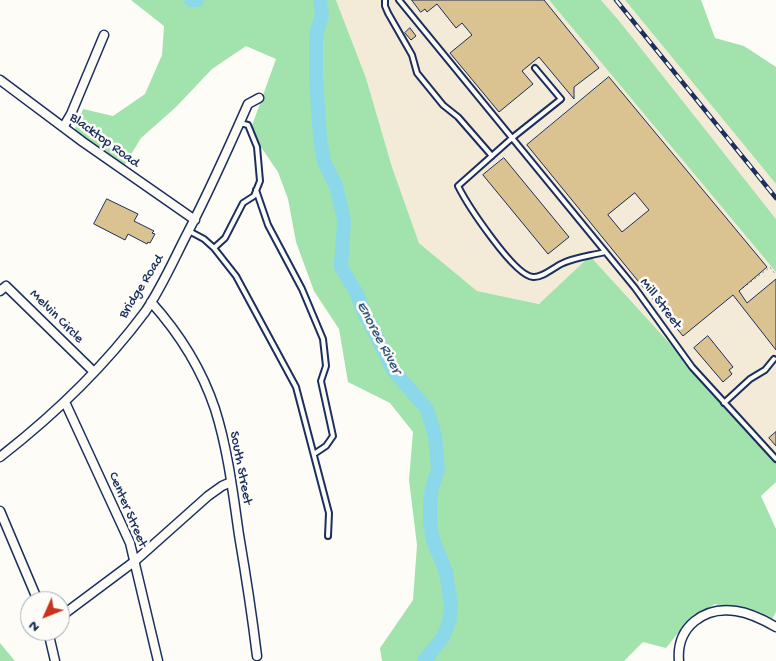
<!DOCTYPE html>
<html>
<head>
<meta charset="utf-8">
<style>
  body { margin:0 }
  #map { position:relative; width:776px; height:661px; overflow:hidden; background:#fdfcf7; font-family:"Gochi Hand",sans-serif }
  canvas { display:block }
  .north { position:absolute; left:20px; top:591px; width:50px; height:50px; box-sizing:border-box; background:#fdfcf7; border:1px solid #a3aaba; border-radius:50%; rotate:226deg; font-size:14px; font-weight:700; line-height:20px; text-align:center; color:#1b2f5e }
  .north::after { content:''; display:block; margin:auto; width:18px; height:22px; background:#c8321e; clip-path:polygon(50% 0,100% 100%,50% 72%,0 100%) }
</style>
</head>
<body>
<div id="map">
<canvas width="776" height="661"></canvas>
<div class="north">N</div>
</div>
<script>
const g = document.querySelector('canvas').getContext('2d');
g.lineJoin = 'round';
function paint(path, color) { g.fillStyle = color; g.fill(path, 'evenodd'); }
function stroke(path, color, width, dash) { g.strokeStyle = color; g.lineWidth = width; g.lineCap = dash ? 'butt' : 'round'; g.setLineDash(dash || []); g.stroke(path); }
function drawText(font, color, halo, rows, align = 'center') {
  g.font = font + ' "Gochi Hand",sans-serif'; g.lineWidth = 5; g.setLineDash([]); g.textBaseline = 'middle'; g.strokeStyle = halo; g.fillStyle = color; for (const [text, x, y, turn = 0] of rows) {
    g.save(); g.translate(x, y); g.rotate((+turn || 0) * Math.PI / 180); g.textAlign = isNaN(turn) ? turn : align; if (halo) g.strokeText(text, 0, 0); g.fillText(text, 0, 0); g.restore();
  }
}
paint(new Path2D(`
  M336 0H549L776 272V460L590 256 540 304 477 291 419 243 392 167 366 78Z
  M601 0H625L776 184V219Z`), '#f3ebd8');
paint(new Path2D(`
  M131 0H336L366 78 392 167 419 243 477 291 539 304 590 256 776 460V482L761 496 776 529V612L772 619 715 604 686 623 666 648 643 642 624 661H382L380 648 413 600 417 545 409 480 413 432 390 403 348 382 339 329 314 291 296 242 288 199 278 172 250 131 276 59 246 46 212 69 176 107 141 138 124 166 73 134 83 109 113 116 145 94 162 55 164 26Z
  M549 0H601L620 22 776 219V272Z
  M625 0H701L715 38 744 46 776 67V184Z
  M0 643 15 661H0Z`), '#a2e2ac');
stroke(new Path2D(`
  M191 0H197
  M320 0 322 15 316 35V78L320 139 324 162 336 186 344 220 341 267 357 294 364 313 375 333 393 370 427 409 435 436 438 469 432 488 430 502V525L433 540 446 572 451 607 449 622 443 637 424 661`), '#8bd8ea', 14);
const building = new Path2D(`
  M412 0H544L599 68 574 87V99L539 57 522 71 533 84 499 112 450 53 472 35 462 23 456 28 437 4 427 12 425 9 421 12Z
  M410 28 416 36 411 40 405 33Z
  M609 77 767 267 739 291 747 303 776 279V350L733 295 683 336 527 145ZM635 193 649 210 622 232 608 215Z
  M504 158 569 237 548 254 483 175Z
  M107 199 138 214 134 221 154 231 152 233 155 234 150 243 148 242 147 244 128 234 125 240 94 224Z
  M708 336 733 367 729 370 732 374 723 382 694 348Z
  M776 432V446L769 438Z`);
paint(building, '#dbc291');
stroke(building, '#1b2f5e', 1);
const service = new Path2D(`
  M385 0V6L388 13 412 55 417 73 443 105 458 117 492 156
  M399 0 635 288 692 367 776 459
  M535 68 561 99 512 138 458 186C467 204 514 276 533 277 542 278 553 268 561 264 575 257 590 256 605 252
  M256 190 268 225 302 289 323 339 326 366 321 381 333 436 326 446 314 454
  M189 231 204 239 214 248 236 276 296 387 329 513 328 536
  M214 248 225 238 243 203 254 196 260 181 257 147 248 125 240 123
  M724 403 750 379 765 370 774 359`);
const minor = new Path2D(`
  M0 80 83 142 195 220
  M64 126 71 114 104 35
  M0 291 6 286 94 372
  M151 302C178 332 202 370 215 409 228 450 233 493 239 535 246 576 252 615 257 656
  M65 402 130 543 158 661
  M0 457C54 415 104 367 145 312 162 287 174 259 188 232 210 190 229 147 248 104L259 98
  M0 511 38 601
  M60 617 135 561 208 496 222 486 231 482
  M48 631 55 661
  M679 661C676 627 704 606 736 611 750 613 764 620 776 627`);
stroke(service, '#1b2f5e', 8);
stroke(minor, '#1b2f5e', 11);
stroke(new Path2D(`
  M739 291 770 267 776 275`), '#1b2f5e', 1, [1, 4]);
stroke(service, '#fdfcf7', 4);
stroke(minor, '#fdfcf7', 8);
const rail = new Path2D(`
  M616 0 776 198`);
stroke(rail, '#1b2f5e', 4.5);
stroke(rail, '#fdfcf7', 2.5, [8]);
drawText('14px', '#1b2f5e', '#fdfcf7', [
  ["Blacktop Road",104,141,36],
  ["Bridge Road",142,287,-58],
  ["Mill Street",660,304,53],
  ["Melvin Circle",56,317,45],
  ["South Street",240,468,79],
  ["Center Street",127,510,67]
]);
drawText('italic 15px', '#375981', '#fdfcf7', [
  ["Enoree River",378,338,62]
]);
</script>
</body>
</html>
